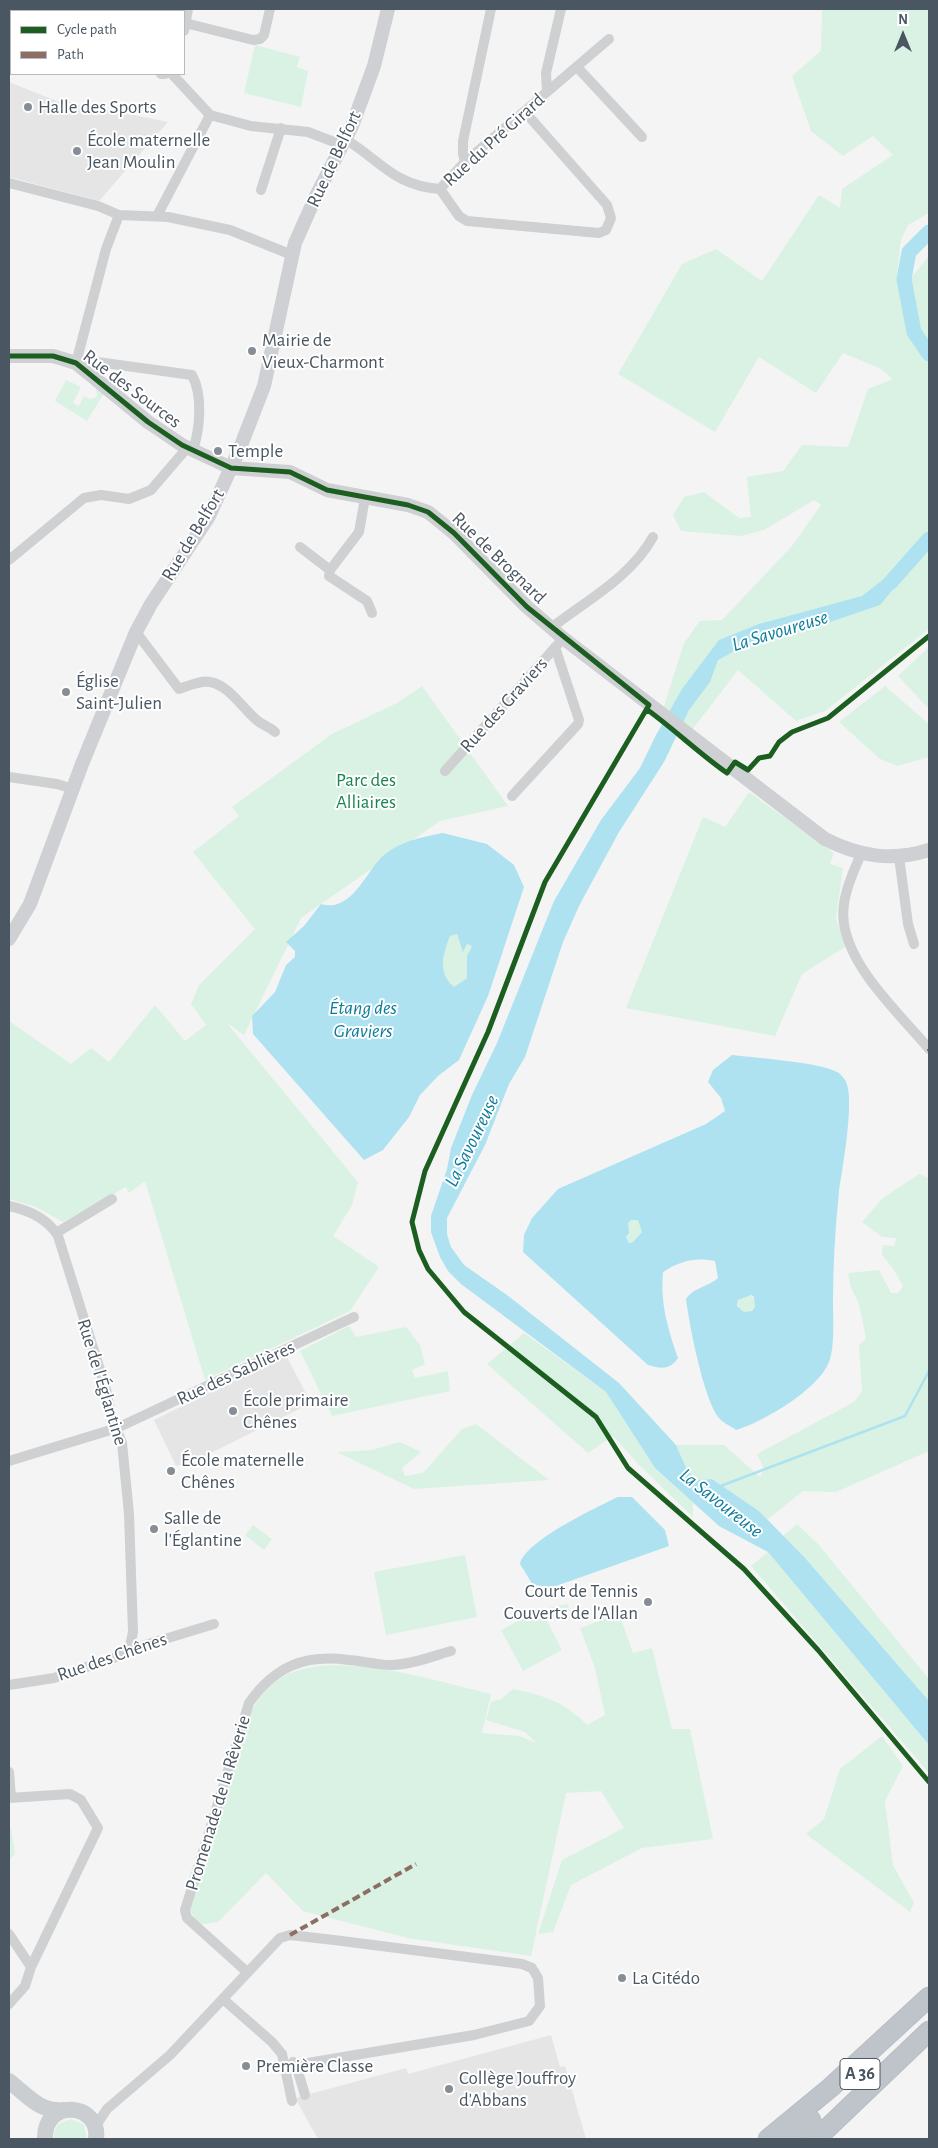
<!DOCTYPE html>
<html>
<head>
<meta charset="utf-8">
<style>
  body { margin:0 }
  #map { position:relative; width:938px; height:2148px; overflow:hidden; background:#f4f4f4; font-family:"Alegreya Sans",sans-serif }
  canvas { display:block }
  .frame { position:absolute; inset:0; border:10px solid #4a5661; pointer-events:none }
  .legend { position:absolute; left:10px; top:10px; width:175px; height:65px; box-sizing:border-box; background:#fff; border:1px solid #b7bbc0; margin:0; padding:6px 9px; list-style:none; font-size:15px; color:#4a5661 }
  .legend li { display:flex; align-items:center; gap:10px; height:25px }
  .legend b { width:25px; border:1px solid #b7bbc0 }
  .north { position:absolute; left:878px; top:10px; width:50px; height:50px; -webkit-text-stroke:4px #fff; paint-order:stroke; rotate:0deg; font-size:14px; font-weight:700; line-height:20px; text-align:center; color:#4a5661 }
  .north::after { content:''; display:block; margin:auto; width:18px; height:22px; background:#4a5661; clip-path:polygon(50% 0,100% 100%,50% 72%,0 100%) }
</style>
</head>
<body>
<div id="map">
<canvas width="938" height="2148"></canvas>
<div class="frame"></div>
<ul class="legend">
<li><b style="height:6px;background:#1b5e20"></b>Cycle path</li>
<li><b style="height:6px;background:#8d6e63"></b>Path</li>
</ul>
<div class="north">N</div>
</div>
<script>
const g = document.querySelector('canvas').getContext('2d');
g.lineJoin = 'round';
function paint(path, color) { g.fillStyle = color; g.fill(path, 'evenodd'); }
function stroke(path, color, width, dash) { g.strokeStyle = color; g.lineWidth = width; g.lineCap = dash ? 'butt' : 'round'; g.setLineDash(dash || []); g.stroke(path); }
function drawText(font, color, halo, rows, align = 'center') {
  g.font = font + ' "Alegreya Sans",sans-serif'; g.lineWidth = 4; g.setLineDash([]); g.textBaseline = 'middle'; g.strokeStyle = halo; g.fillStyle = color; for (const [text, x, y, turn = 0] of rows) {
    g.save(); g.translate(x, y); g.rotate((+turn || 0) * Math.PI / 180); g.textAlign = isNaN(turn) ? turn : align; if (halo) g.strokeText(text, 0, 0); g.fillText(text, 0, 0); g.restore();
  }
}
paint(new Path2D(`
  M9 82 59 102 61 99 93 110 95 106H104V109L168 122 99 201 9 177Z
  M286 1355 311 1403 199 1459 176 1466 154 1420Z
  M551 2035 560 2067 565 2066 586 2139H318L295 2098 406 2068 408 2074Z`), '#e6e5e6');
paint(new Path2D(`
  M822 9H929V213L908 225 901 240 897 274 910 279 929 256V629L825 711 796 721 738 670 692 730 663 709 684 643 700 621 722 620 792 546 821 505 814 500 764 530 741 536 681 531 673 515 684 497 704 492 739 518 751 517 747 477 783 471 802 445 848 447 868 389 893 379 881 369 843 353 816 393 759 357 715 432 618 374 682 264 716 249 762 281 819 195 840 208 842 189 893 155 873 136 843 156 811 131 792 76 821 51Z
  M255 45 300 57 297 67 308 71 301 107 244 93Z
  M66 380 81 387 73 403 79 406 84 396 90 399 97 397 96 387 104 393 87 421 55 401Z
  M929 647V709L898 676Z
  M422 686 508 806 440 821 301 918 244 1035 226 1022 358 1182 352 1205 333 1236 379 1267 350 1311 205 1380 145 1181 129 1193 126 1187 63 1222 36 1207 9 1199V1021L71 1064 91 1048 109 1062 155 1005 185 1041 206 1025 191 1004 199 985 255 929 193 852 239 816 232 807 332 734 397 703Z
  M885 686 929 724V757L898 766 880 759 839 722Z
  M749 792 834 853 830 864 843 868 836 918 845 947 802 974 775 1036 626 1008 703 817 725 827Z
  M457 934 463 951 467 944 472 946 467 956V978L454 987C437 972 443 955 450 936Z
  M919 1174 929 1178V1451L836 1492 803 1491 767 1520 759 1511 712 1479 698 1480 688 1472 676 1445H724L760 1477 764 1469 757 1454 854 1402 862 1391 859 1345 866 1338 859 1304 851 1288 848 1273 879 1270 891 1293H898L903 1286 892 1267 882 1255 883 1245 894 1246 896 1238 882 1237 862 1222 883 1198Z
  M631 1220H638L641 1223 642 1232 633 1242 629 1243 626 1237 629 1233 627 1223Z
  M738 1304a9 9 0 1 1 18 0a9 9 0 1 1-18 0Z
  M349 1326 356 1337 406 1327 420 1345 425 1364 412 1370 415 1378 448 1371 450 1391 332 1416 300 1351Z
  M524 1333 606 1392 655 1468 693 1503V1517L641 1467 613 1436 588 1453 487 1364Z
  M476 1424 549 1480 414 1489 337 1452 372 1450 400 1442 421 1452 402 1468 405 1476 423 1473 462 1429Z
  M797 1524 818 1544 929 1679V1701L806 1559 783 1536Z
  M253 1525 272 1539 264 1550 245 1535Z
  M768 1552 929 1745V1773L751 1566Z
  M465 1555 477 1617 386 1635 374 1572Z
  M567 1604 570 1611 549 1615 548 1608Z
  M541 1609 562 1650 523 1671 501 1630Z
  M619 1614 633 1653 652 1648 672 1729H690L713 1839 642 1848 571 1885 553 1932 538 1934 562 1860 624 1828 601 1791 566 1793 531 1956 408 1938 303 1911 266 1873 218 1922 204 1924 196 1922 189 1907 249 1715C258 1698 271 1682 288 1674 342 1650 436 1681 491 1694L482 1733 520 1736 536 1743 525 1732 486 1720 491 1702 501 1699 513 1689C543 1695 565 1702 587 1725L605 1715 595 1668 580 1628Z
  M882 1736 903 1766 885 1801 893 1865 914 1903 910 1912 806 1834 824 1819 840 1769Z
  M11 1828 15 1854 9 1860V1829Z
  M71 2119 84 2125 87 2139H54V2133L58 2124Z`), '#d9f2e3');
paint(new Path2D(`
  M903 564 906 574 880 605 830 622 751 642 718 660 710 682 689 710 664 762 619 832 579 906 563 942 525 1057 509 1084 485 1145 447 1218V1234L451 1247 464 1265 507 1295 619 1383 676 1445 688 1472 698 1480 712 1479 759 1511 806 1559 929 1701V1745L768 1552 719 1526 655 1468 606 1392 461 1284 448 1271 440 1257 431 1232V1216L447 1169 451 1148 472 1095 497 1043 554 901 601 820 640 768 656 735 682 689 719 640 759 624 862 596Z
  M443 833 487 844 514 865 524 887 488 996 459 1060 438 1076 420 1095 409 1117 383 1150 364 1160 253 1034 252 1016 275 992 286 965 295 957V951L286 942 304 926 321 904C352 913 365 872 384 855 401 841 422 837 443 833ZM457 934 463 952 467 944 472 946 467 956V978L454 987C437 972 443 955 450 936Z
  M732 1055C756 1058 819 1062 837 1072 840 1073 843 1077 845 1080 856 1096 842 1171 839 1192 835 1229 833 1266 833 1302 833 1319 835 1347 829 1362 818 1390 763 1422 736 1430 731 1426 723 1423 720 1419 704 1402 689 1323 686 1299 694 1287 708 1287 718 1278L715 1261C695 1257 680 1261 663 1272 660 1303 668 1329 678 1358 670 1370 661 1369 648 1365L523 1252 524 1235 532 1218 558 1189 706 1124 725 1111 721 1098 708 1082 713 1070ZM631 1220H638L642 1232 633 1242 629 1243 626 1237 629 1233 628 1223ZM751 1295 754 1297 755 1307 752 1311 744 1312 737 1306 738 1300Z
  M618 1497H632L665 1530 669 1546 553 1587 533 1585 520 1564C525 1541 595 1508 618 1497Z`), '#aee2f0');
stroke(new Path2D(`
  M718 1487 905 1416 929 1371`), '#aee2f0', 2.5);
stroke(new Path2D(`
  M929 232 909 252 904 279 914 332 929 354
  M890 583 929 539`), '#aee2f0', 15);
const highway = new Path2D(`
  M768 2139 830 2088 929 1997
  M789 2139 811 2120
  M816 2139 929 2031`);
stroke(highway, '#b9bec3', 21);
stroke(new Path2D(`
  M87 11V9
  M185 23 253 40 260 39 264 35 270 9
  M184 31 188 9
  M9 39 11 40
  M577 67 642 137
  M161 74H165
  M172 74 210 115 251 126 308 132 342 145
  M547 92 546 73 561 9
  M345 139C380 160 394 186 440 189L465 162 609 39
  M465 162 463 154V141L491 9
  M9 183 98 206 119 215 168 217 230 230 292 255
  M440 189 459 216 467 221 599 233 606 230 611 218 607 205 525 112
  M261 190 281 128
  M157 216 210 115
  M76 363 106 249 119 215
  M81 366 90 361 192 375C203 395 200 429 193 450
  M365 498 359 532 330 570 329 576 367 601 372 613
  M300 547 330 570
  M9 560 84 498 101 495 129 499 151 490 187 448
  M551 628C587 600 630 578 653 537
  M136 632 179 689C188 686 201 680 210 682 231 686 243 710 259 722 265 726 270 727 275 732
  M445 771 559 643
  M9 777 57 784 73 789
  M512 796 578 724 579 720 555 647
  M861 854C852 875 840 900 844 924 851 970 900 1014 929 1049
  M899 857 908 924 914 944
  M9 1206C28 1210 48 1219 58 1236L106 1389 111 1416 122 1443 129 1514 133 1632 129 1650
  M56 1233 112 1199
  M9 1461 117 1428 354 1317
  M9 1685 54 1678 125 1654 129 1650 214 1624
  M9 1772 11 1797
  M9 1798 70 1794 81 1800 98 1828 31 1967 25 1986 9 2004
  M9 1934 31 1967
  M247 1972 187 1918 185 1910 249 1703C275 1666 305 1654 349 1660 363 1661 377 1665 391 1665 410 1665 433 1656 451 1651
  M223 1999 272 2042 282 2054 292 2101
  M293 2062 296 2065 305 2095
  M95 2127 107 2109 170 2055 280 1938 290 1935 334 1940 522 1964 532 1968 538 1978 540 2006 529 2021 474 2035 296 2065`), '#ced0d2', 10);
stroke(new Path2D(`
  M9 356H53L76 363 148 422 182 445 231 468 290 472 327 490 408 505 428 512 454 533 527 607 563 638 825 839C859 856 891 862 929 850
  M9 939 30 904 82 764 136 632 151 604 208 518 240 448 264 386 295 243 316 196 352 126 374 66 388 9`), '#ced0d4', 14);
stroke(new Path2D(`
  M9 2081C27 2095 40 2113 64 2110
  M45 2139C44 2097 101 2103 96 2139`), '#caced1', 16);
stroke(highway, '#bec4c9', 19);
stroke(new Path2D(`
  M929 1049V1051
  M290 1935 416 1864`), '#8d6e63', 4, [8, 4]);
stroke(new Path2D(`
  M9 356H53L76 363 148 422 182 445 231 468 290 472 327 490 408 505 428 512 454 533 527 607 649 705 545 882 488 1032 425 1171 412 1222 419 1250 428 1269 464 1312 596 1417 628 1468 744 1569 818 1650 929 1782
  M645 712 649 711C676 731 700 754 727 773L735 762 748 770 759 758 770 756 779 742 792 732 828 718 929 636`), '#1b5e20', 5);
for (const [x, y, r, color] of [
  [28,107,5,"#868d94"],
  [77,151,5,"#868d94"],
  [252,351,5,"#868d94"],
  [218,451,5,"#868d94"],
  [66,692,5,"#868d94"],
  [233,1411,5,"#868d94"],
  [171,1471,5,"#868d94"],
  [154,1529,5,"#868d94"],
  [648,1602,5,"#868d94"],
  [622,1978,5,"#868d94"],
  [246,2066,5,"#868d94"],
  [449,2089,5,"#868d94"]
]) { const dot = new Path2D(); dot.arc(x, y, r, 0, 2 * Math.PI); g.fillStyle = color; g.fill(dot); stroke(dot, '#fff', 2); }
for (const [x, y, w] of [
  [860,2074,40]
]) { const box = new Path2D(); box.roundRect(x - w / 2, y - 15.5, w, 31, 4); g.fillStyle = '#fff'; g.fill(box); stroke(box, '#4a5661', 1); }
drawText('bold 18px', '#4a5661', null, [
  ["A 36",860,2074]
]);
drawText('19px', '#4a5661', '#fff', [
  ["Halle des Sports",38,107],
  ["École maternelle",87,140],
  ["Jean Moulin",87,162],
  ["Mairie de",262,340],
  ["Vieux-Charmont",262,362],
  ["Temple",228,451],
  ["Église",76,681],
  ["Saint-Julien",76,703],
  ["École primaire",243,1400],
  ["Chênes",243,1422],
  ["École maternelle",181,1460],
  ["Chênes",181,1482],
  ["Salle de",164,1518],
  ["l'Églantine",164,1540],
  ["Court de Tennis",638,1591,"right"],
  ["Couverts de l'Allan",638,1613,"right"],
  ["La Citédo",632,1978],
  ["Première Classe",256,2066],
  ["Collège Jouffroy",459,2078],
  ["d'Abbans",459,2100]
], 'left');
drawText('19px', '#4a5661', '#fff', [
  ["Rue du Pré Girard",494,140,-42],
  ["Rue de Belfort",334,159,-65],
  ["Rue des Sources",132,389,37],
  ["Rue de Belfort",193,535,-59],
  ["Rue de Brognard",499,558,44],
  ["Rue des Graviers",504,705,-48],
  ["Rue des Sablières",236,1373,-25],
  ["Rue de l'Églantine",102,1382,73],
  ["Rue des Chênes",112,1657,-19],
  ["Promenade de la Rêverie",218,1803,-73]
]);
drawText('19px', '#17864f', '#fff', [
  ["Parc des",366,780],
  ["Alliaires",366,802]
]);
drawText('italic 20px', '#0c7c9b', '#fff', [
  ["La Savoureuse",780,631,-17],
  ["Étang des",363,1008],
  ["Graviers",363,1031],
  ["La Savoureuse",472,1141,-64],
  ["La Savoureuse",721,1503,38]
]);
</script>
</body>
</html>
